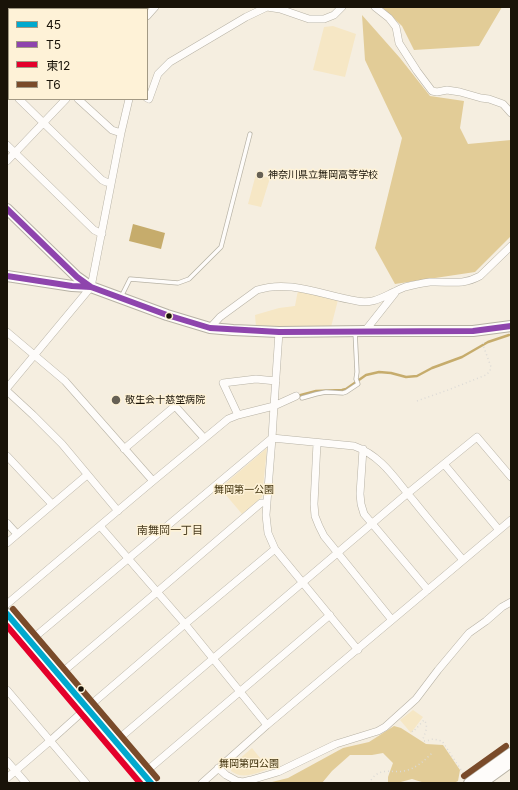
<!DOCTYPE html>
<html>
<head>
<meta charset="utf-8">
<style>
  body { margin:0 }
  #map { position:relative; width:518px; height:790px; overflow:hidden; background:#f5eee0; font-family:Inter,"Noto Sans JP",sans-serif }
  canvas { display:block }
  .frame { position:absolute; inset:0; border:8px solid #191308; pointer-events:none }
  .legend { position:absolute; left:8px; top:8px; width:140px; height:92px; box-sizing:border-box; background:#fef2d7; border:1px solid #a29984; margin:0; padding:5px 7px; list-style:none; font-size:12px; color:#191308 }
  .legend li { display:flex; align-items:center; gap:8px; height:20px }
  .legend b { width:20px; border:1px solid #a29984 }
</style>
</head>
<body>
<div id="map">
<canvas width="518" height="790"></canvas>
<div class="frame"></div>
<ul class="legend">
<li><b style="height:5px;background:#00a9ce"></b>45</li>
<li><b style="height:5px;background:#8e44ad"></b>T5</li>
<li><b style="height:5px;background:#e4002b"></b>東12</li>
<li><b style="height:5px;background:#7a4b2a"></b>T6</li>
</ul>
</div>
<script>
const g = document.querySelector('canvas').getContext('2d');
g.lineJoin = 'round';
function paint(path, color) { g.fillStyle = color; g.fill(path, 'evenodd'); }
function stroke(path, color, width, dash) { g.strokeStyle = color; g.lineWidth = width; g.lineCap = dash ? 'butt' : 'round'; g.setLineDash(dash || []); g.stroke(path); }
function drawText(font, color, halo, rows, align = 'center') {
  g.font = font + ' Inter,"Noto Sans JP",sans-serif'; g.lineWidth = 3; g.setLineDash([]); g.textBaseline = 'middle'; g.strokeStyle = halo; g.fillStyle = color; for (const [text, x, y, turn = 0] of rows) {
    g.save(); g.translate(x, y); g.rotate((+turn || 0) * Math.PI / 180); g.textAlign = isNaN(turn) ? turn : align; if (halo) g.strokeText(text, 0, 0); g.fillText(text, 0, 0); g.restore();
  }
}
paint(new Path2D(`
  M333 26 356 34 345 77 313 70 324 27Z
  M256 174 270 178 261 207 248 204Z
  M298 290 338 300 331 327H256L255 315 279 308 295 306Z
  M267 448 262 497 242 514 220 488Z
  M413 710 423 717 411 733 400 720Z
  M252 748 269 769C256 773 243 780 231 771L232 765Z`), '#f6e7c5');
paint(new Path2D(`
  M382 7H502L479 46 414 50 402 26Z
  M362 15 400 58 430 96 464 101 460 128 468 144 511 140V236L475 272 395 284 375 248 402 138 365 60Z
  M394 726 401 728 426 744 443 745 460 770 458 781 454 783H425L412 779 397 783H388V777L393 763 383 753 372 755H350L332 771 322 783H268L288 778 343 748 369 742Z`), '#e2cc97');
paint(new Path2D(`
  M133 224 165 233 161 249 129 241Z`), '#c6ac6c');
stroke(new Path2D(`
  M297 396 316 391 342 390 346 389 366 375 379 372 391 373 406 377 417 376 432 368 462 357 488 342 509 335`), '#c6ac6c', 2.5);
const lane = new Path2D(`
  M121 297 130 279 178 283 189 279 221 247 250 134
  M302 398 316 394 326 392 343 393 346 392 358 384 356 379 357 372 355 331`);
const street = new Path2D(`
  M47 7 49 9
  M109 7 111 9
  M375 7 389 18 396 27 399 43 417 71 432 91 437 92 447 90 460 92 481 98 489 99 503 104 511 113
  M147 16 155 7
  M7 29 9 31
  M7 87 9 89
  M147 98 149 99 158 74 170 62 246 17 267 7 280 9 309 19H324L334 15 342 7
  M19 99 102 180 106 182 111 183
  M78 99 112 130 121 133
  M7 145 94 230 102 234
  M7 161 66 99
  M210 328 220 317 257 290C291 279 323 296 357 301 372 304 381 298 394 292 398 290 402 288 405 287 413 285 422 283 430 282 449 281 462 286 480 276L511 246
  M365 331 395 293
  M7 332 65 381 153 481
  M279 332 274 406 272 438 266 515 268 533 275 549 358 650
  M7 388 91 287 121 133 129 99
  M7 391 33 415 62 444 118 511
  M238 415 223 383 256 379 276 381
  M317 443 314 504 315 516 319 526 324 536 392 620
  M124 449 175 406 204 438
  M363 449 360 494 361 504 364 514 428 590
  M7 456 52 504
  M444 464 499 530
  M7 523 17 534
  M100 526 185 624 267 725
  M7 543 87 475
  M7 604 153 481 228 419 238 415 274 406 296 396
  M30 641 272 438 354 446C382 456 395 479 413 500 429 520 446 540 463 560
  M59 675 157 592 261 503H267
  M7 690 86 783
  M115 742 402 498 477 437 511 477
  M7 761 26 783
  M218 768 226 775 237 781 243 782 251 780 278 772 336 744 378 731 385 727 416 699 438 670 469 633 486 621 502 607 511 602
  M143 774 330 615
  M7 778 50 741 80 714 185 624 275 549
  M202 783 267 725 511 520`);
const secondary = new Path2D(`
  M7 209 77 277 91 287
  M7 276 72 286 91 287 167 315 210 328 233 330 279 332 365 331H473L511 326
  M7 614 151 783
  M469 783 511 753
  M482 783 511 762`);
stroke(lane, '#b7b2a5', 5);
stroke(street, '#b7b2a5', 8);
stroke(secondary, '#b7b2a5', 12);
stroke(new Path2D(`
  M417 401 448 390 486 375 490 371 491 367 483 345 484 340
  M412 731 413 732 424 720C429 726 425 733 423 739L424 741H426L433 739 442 741 465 776
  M371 780C382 765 393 775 408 770 419 766 425 760 433 752`), '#dcdad6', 1.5, [1, 3]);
stroke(lane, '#fefcfa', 3.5);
stroke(street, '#fefcfa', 7);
stroke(secondary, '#fefcfa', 10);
stroke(new Path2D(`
  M7 614 151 783`), '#00a9ce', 6);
stroke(new Path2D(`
  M7 209 77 277 91 287
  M7 276 72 286 91 287 167 315 210 328 279 332 473 331 511 326`), '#8e44ad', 6);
stroke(new Path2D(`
  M7 626 140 783`), '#e4002b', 6);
stroke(new Path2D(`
  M13 609 157 778
  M464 776 506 746`), '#7a4b2a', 6);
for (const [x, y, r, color] of [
  [260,175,4,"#666054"],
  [169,316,3.5,"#191308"],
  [116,400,5,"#666054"],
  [81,689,3.5,"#191308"]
]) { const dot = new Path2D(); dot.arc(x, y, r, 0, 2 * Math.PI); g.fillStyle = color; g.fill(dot); stroke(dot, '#fef2d7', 1.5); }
drawText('10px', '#191308', '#fef2d7', [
  ["神奈川県立舞岡高等学校",268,175],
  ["敬生会十慈堂病院",125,400]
], 'left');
drawText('10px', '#40320c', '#fef2d7', [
  ["舞岡第一公園",244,490],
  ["舞岡第四公園",249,764]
]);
drawText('11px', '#483b1f', '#fef2d7', [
  ["南舞岡一丁目",170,531]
]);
</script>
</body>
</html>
